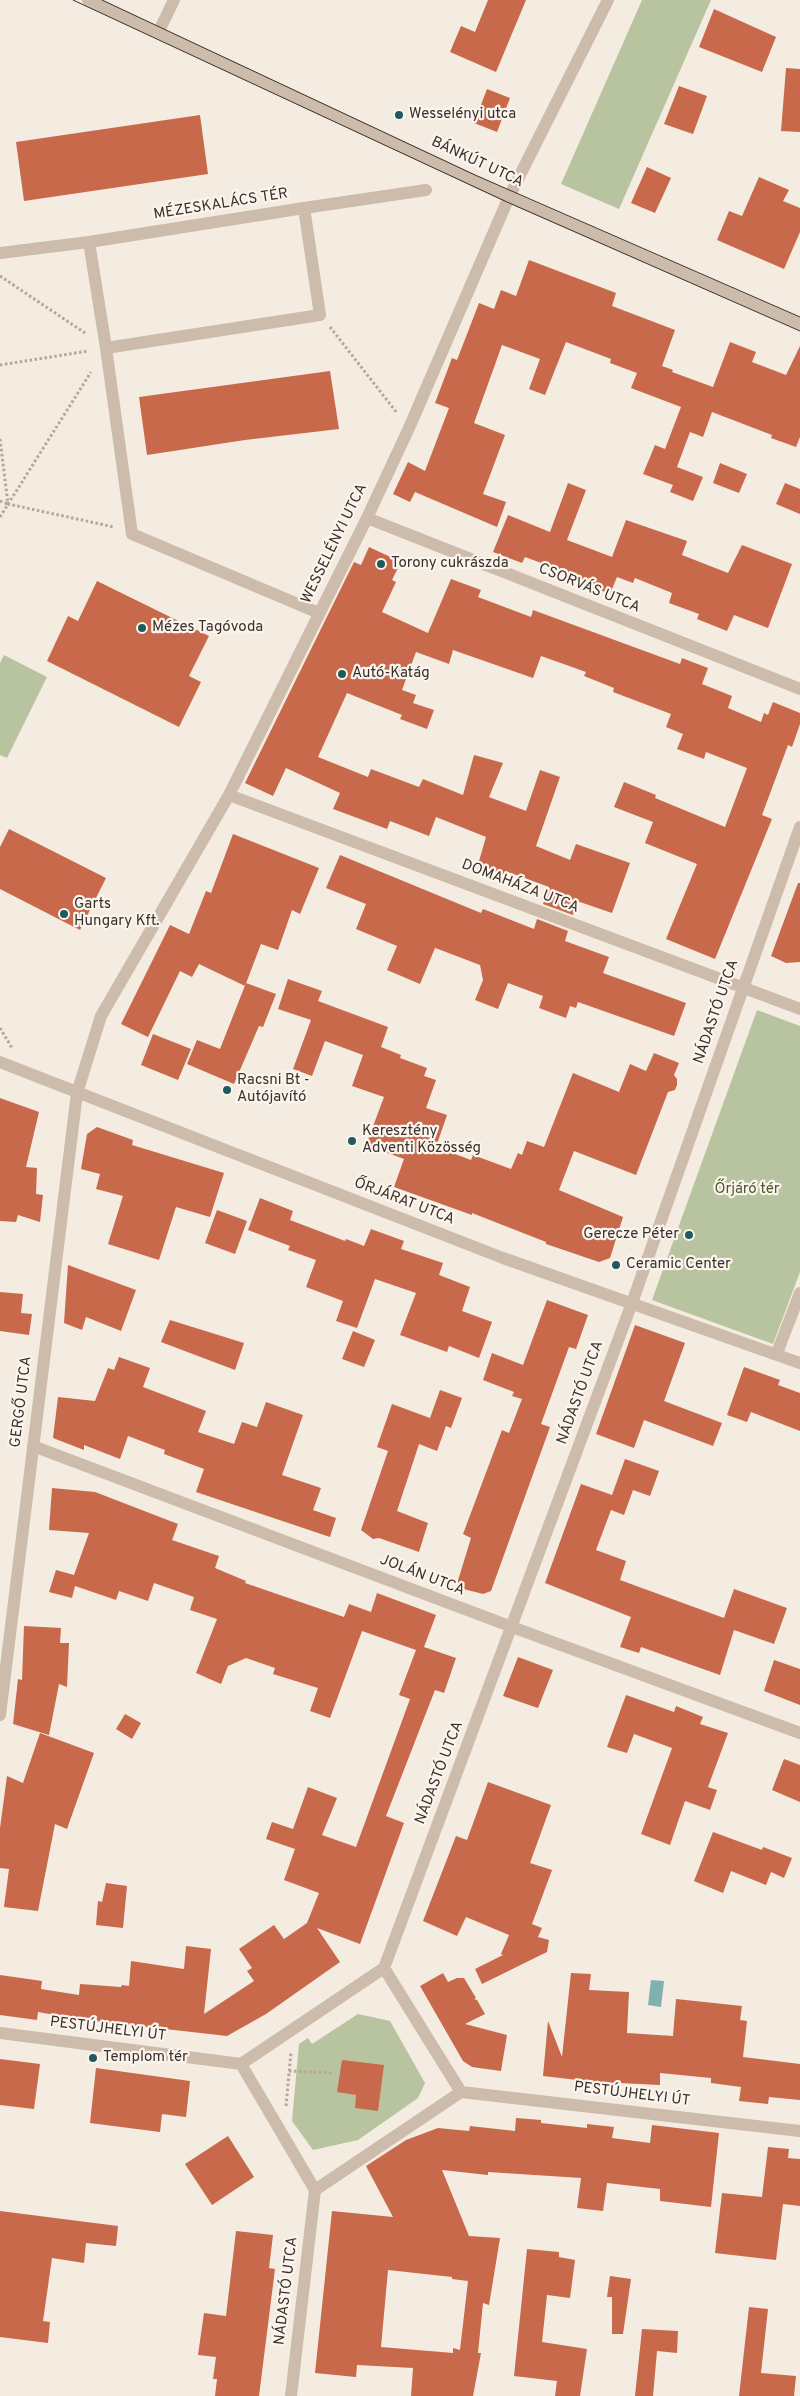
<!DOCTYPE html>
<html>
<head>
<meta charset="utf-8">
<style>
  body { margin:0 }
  canvas { display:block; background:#f4ebe1 }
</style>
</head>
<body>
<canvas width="800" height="2396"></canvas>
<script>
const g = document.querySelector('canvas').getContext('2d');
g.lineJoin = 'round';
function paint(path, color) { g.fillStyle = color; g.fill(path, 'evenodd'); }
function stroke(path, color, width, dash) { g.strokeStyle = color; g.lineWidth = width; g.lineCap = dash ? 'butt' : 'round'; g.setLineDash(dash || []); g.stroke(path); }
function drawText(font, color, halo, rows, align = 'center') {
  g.font = font + ' Overpass,sans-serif'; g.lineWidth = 4.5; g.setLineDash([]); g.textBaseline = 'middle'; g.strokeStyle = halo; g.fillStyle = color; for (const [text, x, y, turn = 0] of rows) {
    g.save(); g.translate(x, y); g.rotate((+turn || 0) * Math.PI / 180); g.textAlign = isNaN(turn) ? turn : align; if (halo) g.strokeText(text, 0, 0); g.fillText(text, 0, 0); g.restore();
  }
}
paint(new Path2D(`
  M642 0H711L619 209 561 184Z
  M4 655 47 677 7 758 0 755V663Z
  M757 1010 800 1026V1272L773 1344 652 1300Z
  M358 2014 390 2021 425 2083 418 2098 358 2140 313 2150 292 2121 299 2044 308 2038 312 2044Z`), '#b8c4a0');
paint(new Path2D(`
  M651 1980 664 1981 661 2007 648 2005Z`), '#7fb0b2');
paint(new Path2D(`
  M488 0H526L496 72 450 52 461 26 475 32Z
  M714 9 776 37 762 72 699 47Z
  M786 68 800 69V132L781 131Z
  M679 86 707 96 693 134 664 124Z
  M487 89 510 98 497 132 474 123Z
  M200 115 208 174 24 201 16 142Z
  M647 167 671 178 655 213 631 203Z
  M759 177 789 190 783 201 800 208V232L784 269 717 240 729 211 742 216Z
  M529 260 616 293 612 306 675 330 662 366 673 370 672 372 713 387 730 342 756 352 752 362 786 375 800 346V437L796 447 771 438 772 435 712 412 703 437 690 432 677 467 703 477 693 501 670 492 673 485 643 474 655 445 665 449 681 407 631 388 637 373 610 363 611 359 566 342 545 395 529 389 540 359 502 345 474 423 505 435 483 494 506 502 497 527 415 492 410 502 393 494 408 462 425 471 449 408 435 403 452 358 457 360 479 303 494 309 501 290 516 296Z
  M330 371 339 429 245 440 147 455 139 397Z
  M720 463 747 474 739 493 713 483Z
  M568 483 586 490 567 540 612 557 626 520 687 541 682 555 728 573 742 545 792 564 768 628 734 615 727 631 697 619 699 614 669 603 672 593 635 578 633 583 617 577 610 594 565 576 566 572 525 557 522 563 493 552 508 515 550 532Z
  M785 483 800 489V514L776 504Z
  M369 547 401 562 392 580 396 582 382 612 428 633 451 579 481 590 478 597 531 617 533 610 680 664 682 658 708 668 702 684 732 696 728 708 761 722 764 713 768 715 773 702 800 713V724L792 747 788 745 762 815 772 819 715 959 666 939 697 864 645 843 653 822 614 807 624 782 656 795 655 798 725 827 747 768 706 752 704 759 677 749 683 734 666 727 671 714 613 692 614 688 584 676 586 672 541 656 533 678 453 650 449 664 416 652 402 690 416 695 413 703 434 710 427 729 400 719 402 715 347 693 318 757 368 777 371 769 419 787 423 779 463 795 474 755 503 763 489 797 526 811 540 770 560 777 536 846 570 860 576 844 630 863 612 913 577 901 573 915 543 904 549 887 505 871 504 875 482 867 479 861 486 837 436 817 429 836 390 821 387 829 333 809 340 793 286 768 273 796 245 783 354 562 361 565Z
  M97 581 209 636 189 676 201 682 179 727 47 661 68 616 78 621Z
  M9 829 106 878 80 930 0 889V847Z
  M233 834 319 868 300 914 292 910 278 950 261 944 245 986 199 964 192 977 180 971 148 1037 121 1024 170 925 189 934 206 891 211 893Z
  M340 855 481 913 483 909 534 929 537 919 568 931 565 941 609 957 603 973 686 1003 674 1036 578 1002 576 1008 570 1006 566 1018 539 1008 543 996 508 983 498 1009 475 1000 483 980 480 965 438 949 435 948 420 984 387 970 397 946 356 929 366 904 326 888Z
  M798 883H800V962L786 963 771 956Z
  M288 979 322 991 318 1001 388 1027 381 1047 401 1055 400 1058 427 1068 424 1076 436 1080 426 1108 447 1115 436 1147 471 1160 473 1155 511 1169 518 1153 522 1155 527 1141 544 1147 573 1073 619 1092 630 1064 646 1071 654 1053 679 1063 674 1075 677 1079V1085L675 1090 668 1092 636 1175 574 1151 559 1190 623 1217 610 1258 599 1262 546 1244V1242L472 1213V1215L394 1187 404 1159 366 1145 384 1097 352 1086 363 1055 325 1041 312 1076 293 1069 311 1020 278 1009Z
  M246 983 276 994 263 1027 259 1026 234 1084 187 1064 197 1040 220 1049Z
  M153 1034 191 1049 178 1080 141 1065Z
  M0 1098 39 1112 26 1167 37 1168 36 1194 43 1195 40 1222 18 1215 16 1222 0 1221Z
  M97 1127 133 1140 132 1145 224 1173 210 1217 176 1207 159 1260 108 1244 123 1196 96 1189 100 1174 81 1169 87 1134Z
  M260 1198 293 1211 290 1220 345 1241 346 1239 364 1246 371 1229 404 1241 401 1249 443 1263 439 1275 470 1287 462 1311 492 1322 479 1358 449 1346 447 1352 400 1335 416 1293 375 1279 357 1328 336 1321 343 1301 306 1287 316 1260 288 1250 290 1246 248 1230Z
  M217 1210 247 1221 235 1254 205 1243Z
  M68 1265 136 1290 121 1331 86 1317 82 1330 64 1323Z
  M0 1292 23 1294 21 1313 32 1314 29 1335 0 1331Z
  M547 1300 588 1315 576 1349 569 1347 541 1424 550 1427 491 1591 483 1594 456 1587 471 1538 463 1534 502 1430 509 1433 522 1399 512 1396 514 1392 483 1380 492 1353 523 1365Z
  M170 1320 244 1343 235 1370 161 1342Z
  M635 1325 685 1343 664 1401 722 1423 713 1446 644 1420 634 1448 596 1434Z
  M353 1331 375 1340 364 1367 342 1359Z
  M119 1357 150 1368 143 1387 206 1411 198 1432 234 1444 242 1422 257 1427 266 1402 303 1415 282 1475 321 1488 313 1510 336 1518 330 1537 196 1492 204 1469 164 1454 165 1450 128 1436 120 1459 84 1445V1450L53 1438 58 1397 95 1401 108 1368 114 1370Z
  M744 1367 780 1380 778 1385 800 1393V1431L751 1412 747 1422 727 1415Z
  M440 1390 462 1398 451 1428 446 1426 437 1451 419 1444 397 1511 428 1523 419 1552 379 1538 373 1539 361 1530 388 1451 377 1447 392 1404 430 1418Z
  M625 1459 659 1471 650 1496 633 1490 624 1515 611 1510 596 1550 626 1561 620 1580 724 1618 734 1589 787 1608 774 1644 734 1630 720 1675 641 1647 639 1653 620 1647 631 1617 545 1583 581 1484 612 1495Z
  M52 1488 95 1492 178 1524 172 1540 219 1556 215 1568 246 1581 245 1583 344 1617 349 1604 371 1612 377 1593 436 1615 424 1647 456 1658 444 1693 435 1690 386 1816 404 1823 360 1944 317 1928 340 1962 266 2014 227 2036 77 2019 38 2012 37 2020 0 2015V1975L42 1981 41 1989 79 1995 80 1984 121 1987 122 1985 129 1986 131 1961 184 1969 186 1946 211 1949 204 2014 254 1981 247 1971 252 1968 239 1949 274 1925 284 1939 307 1923 319 1893 284 1880 295 1849 266 1839 272 1822 293 1829 308 1787 337 1798 322 1835 356 1847 410 1699 399 1695 416 1650 362 1631 330 1718 310 1711 318 1688 273 1674 275 1668 246 1658 228 1666 221 1684 196 1673 217 1619 190 1610 194 1597 154 1583 148 1601 119 1591 116 1600 75 1586 72 1598 49 1592 56 1570 74 1575 89 1533 49 1530Z
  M24 1626 61 1628 60 1643H69L67 1687 59 1684 49 1735 13 1724 18 1679 22 1680Z
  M518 1657 553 1670 538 1708 503 1696Z
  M774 1660 800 1669V1705L764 1691Z
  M626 1695 674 1712 676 1706 703 1717 700 1724 728 1733 708 1787 717 1790 710 1810 685 1801 670 1845 641 1834 672 1748 634 1734 627 1753 607 1747Z
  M125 1714 141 1723 132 1739 116 1729Z
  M40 1733 94 1753 67 1829 55 1824 38 1911 4 1907 9 1869 0 1868V1828L7 1776 23 1783Z
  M784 1759 800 1765V1802L772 1790Z
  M488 1782 551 1805 530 1863 552 1870 532 1924 542 1928 538 1937 549 1940 547 1952 482 1984 475 1969 503 1955 501 1954 509 1935 466 1917 457 1936 423 1921 456 1836 467 1840Z
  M713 1832 762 1850 763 1847 792 1858 784 1878 771 1872 766 1885 731 1871 723 1893 694 1881Z
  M106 1883 127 1886 123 1928 96 1925 98 1901 102 1902Z
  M443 1973 448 1982 457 1978H464L476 1998 474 1999 477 2000 485 2014 465 2024 507 2035 501 2071 472 2067 463 2061 420 1986Z
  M571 1973 591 1974 589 1990 629 1992 627 2033 673 2036 676 1999 742 2006 740 2020 747 2021 743 2057 800 2064V2100L769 2097 768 2104 739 2101 741 2087 711 2083V2078L660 2073V2085L620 2083V2085L543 2076 548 2021 562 2057Z
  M0 2059 40 2064 34 2109 0 2105Z
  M342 2060 384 2065 378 2111 355 2108 356 2095 337 2092Z
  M96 2068 190 2081 186 2117 162 2114 160 2132 90 2123Z
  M516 2118 541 2120V2123L587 2128V2124L614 2127 612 2138 650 2143 652 2125 719 2133 711 2207 660 2201V2189L607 2183 603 2211 577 2208 581 2178 488 2172V2175L442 2170 469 2236 500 2238 489 2305 483 2303 478 2353H481L473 2396H411L413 2368 357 2365 356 2377 315 2373 332 2211 393 2217 366 2166 406 2140 438 2128 469 2131 470 2126 515 2131ZM388 2270 452 2277V2279L468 2281 460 2350 453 2348V2353L381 2347Z
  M228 2136 254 2177 212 2205 185 2164Z
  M768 2147 789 2149 788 2158 800 2159V2206L783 2204 776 2260 715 2253 722 2193 762 2197Z
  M0 2211 118 2226 116 2246 86 2243 84 2263 52 2258 43 2321 50 2322 48 2343 0 2337Z
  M236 2231 273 2235 269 2268 275 2269 259 2396H215L217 2379H213L216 2357 198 2355 204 2313 226 2316Z
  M527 2249 559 2252V2257L575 2260 570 2298 547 2295 542 2342 587 2349 580 2396H555L557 2381 514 2376Z
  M610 2276 631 2279 623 2334H612V2297H607Z
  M749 2307 768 2309 761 2373 796 2376 794 2396H739Z
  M642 2329 678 2331 677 2353 657 2351 653 2396H635Z`), '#c8694b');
stroke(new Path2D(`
  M0 276 85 333
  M330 327 397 413
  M0 365 88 351
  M0 439 8 504 114 527
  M0 501 8 504
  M0 517 91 372
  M0 1028 12 1048
  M289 2071 332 2073
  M286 2106 291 2052`), '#b9a596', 3, [2.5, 2.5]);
stroke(new Path2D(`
  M88 0 509 197 800 324
  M158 33 174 0
  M304 208 426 190
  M0 253 89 242 304 208 320 315 106 348 89 242
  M106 348 132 534 319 613
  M367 518 800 689
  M229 795 800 1009
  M0 1062 503 1258 800 1363
  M777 1353 800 1293
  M33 1446 512 1627 800 1733
  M0 1715 77 1093 101 1016 229 795 367 518 409 428 509 197 608 0
  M384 1968 632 1303 800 827
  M0 2033 241 2064
  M241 2064 384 1968 461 2092
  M241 2064 315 2190
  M461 2092 800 2131
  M315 2190 461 2092
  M291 2396 315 2190`), '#cdbbac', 12);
stroke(new Path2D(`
  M73 0 507 202 800 331
  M102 0 475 175 800 317`), '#3b302b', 1);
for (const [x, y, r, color] of [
  [399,115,5,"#1f5a5e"],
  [381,564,5,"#1f5a5e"],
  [142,628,5,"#1f5a5e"],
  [342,674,5,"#1f5a5e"],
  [64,914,5,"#1f5a5e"],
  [227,1090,5,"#1f5a5e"],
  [352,1141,5,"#1f5a5e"],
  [689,1235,5,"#1f5a5e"],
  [616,1265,5,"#1f5a5e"],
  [93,2058,5,"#1f5a5e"]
]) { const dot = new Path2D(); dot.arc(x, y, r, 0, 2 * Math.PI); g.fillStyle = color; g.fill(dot); stroke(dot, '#fbf5ee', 2); }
drawText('15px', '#3b302b', '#fbf5ee', [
  ["Wesselényi utca",409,115],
  ["Torony cukrászda",391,564],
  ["Mézes Tagóvoda",152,628],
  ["Autó-Katág",352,674],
  ["Garts",74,905],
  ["Hungary Kft.",74,922],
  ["Racsni Bt -",237,1081],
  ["Autójavító",237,1098],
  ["Keresztény",362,1132],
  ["Adventi Közösség",362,1149],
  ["Gerecze Péter",679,1235,"right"],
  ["Ceramic Center",626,1265],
  ["Templom tér",103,2058]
], 'left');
drawText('15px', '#3b302b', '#fbf5ee', [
  ["BÁNKÚT UTCA",477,163,25],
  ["MÉZESKALÁCS TÉR",221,205,-9],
  ["WESSELÉNYI UTCA",335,544,-64],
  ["CSORVÁS UTCA",589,589,22],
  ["DOMAHÁZA UTCA",520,887,21],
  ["NÁDASTÓ UTCA",717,1012,-71],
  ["ŐRJÁRAT UTCA",404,1202,21],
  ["NÁDASTÓ UTCA",581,1393,-70],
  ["GERGŐ UTCA",22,1402,-83],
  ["JOLÁN UTCA",422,1576,21],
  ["NÁDASTÓ UTCA",440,1773,-69],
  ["PESTÚJHELYI ÚT",108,2030,7],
  ["PESTÚJHELYI ÚT",632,2095,7],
  ["NÁDASTÓ UTCA",287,2291,-83]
]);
drawText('15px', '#4a5a2e', '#fbf5ee', [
  ["Őrjáró tér",747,1190]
]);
</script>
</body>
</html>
